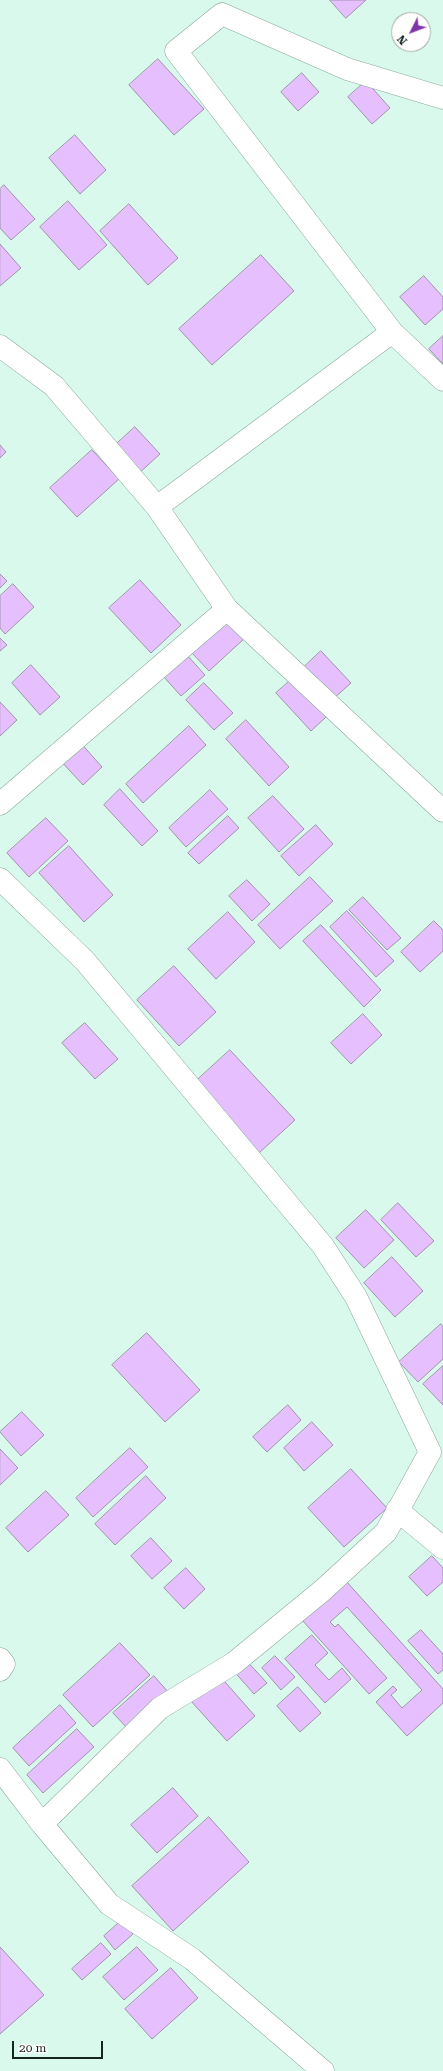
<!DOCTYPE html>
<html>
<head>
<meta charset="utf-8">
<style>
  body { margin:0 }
  #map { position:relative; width:443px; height:2071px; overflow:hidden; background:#d9f9ec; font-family:"Roboto Serif",serif }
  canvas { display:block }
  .north { position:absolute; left:391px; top:12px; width:40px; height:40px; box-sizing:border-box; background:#fefefe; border:1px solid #a2a6a5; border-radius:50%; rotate:228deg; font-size:11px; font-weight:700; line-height:16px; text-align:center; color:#17231f }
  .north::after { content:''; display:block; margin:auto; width:14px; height:18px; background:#8035a7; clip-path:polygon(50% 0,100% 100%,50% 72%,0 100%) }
  .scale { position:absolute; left:12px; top:2041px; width:91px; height:18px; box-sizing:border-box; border:2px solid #17231f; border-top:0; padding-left:5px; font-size:12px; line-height:14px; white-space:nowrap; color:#17231f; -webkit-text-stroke:3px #fefefe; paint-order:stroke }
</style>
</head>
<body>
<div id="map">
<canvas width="443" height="2071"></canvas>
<div class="north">N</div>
<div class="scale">20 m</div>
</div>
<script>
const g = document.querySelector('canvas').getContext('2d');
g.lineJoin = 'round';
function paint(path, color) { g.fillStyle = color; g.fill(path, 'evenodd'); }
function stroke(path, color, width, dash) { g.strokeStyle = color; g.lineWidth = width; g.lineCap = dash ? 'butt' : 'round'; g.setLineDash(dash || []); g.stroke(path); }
const building = new Path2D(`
  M330 0H366L346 18Z
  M158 59 204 109 174 135 129 85Z
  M302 73 319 92 298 111 281 92Z
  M366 81 390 108 372 124 348 97Z
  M75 135 106 170 80 194 49 158Z
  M4 185 35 219 11 240 0 228V189Z
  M68 201 107 245 79 270 40 227Z
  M129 204 178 258 148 285 100 231Z
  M0 244 21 268 0 286Z
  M261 255 294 291 212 365 179 329Z
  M424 276 443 297V309L425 325 400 297Z
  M443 336V364L429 349Z
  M135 427 160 454 137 475 112 448Z
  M0 445 6 452 0 458Z
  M92 450 119 479 77 517 50 488Z
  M0 574 7 581 0 588Z
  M140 580 181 625 151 653 109 608Z
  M13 584 34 607 5 634 0 628V596Z
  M229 619 246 637 209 671 192 653Z
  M0 638 7 645 0 651Z
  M321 651 351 683 332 700 303 668Z
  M186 654 205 675 181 696 163 676Z
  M31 665 60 697 40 715 12 683Z
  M292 679 326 717 311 731 276 693Z
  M204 683 233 713 214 730 186 700Z
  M0 702 17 720 0 736Z
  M246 720 289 767 269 786 226 739Z
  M189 726 206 745 143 803 126 784Z
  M79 741 102 767 83 785 59 759Z
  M120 789 158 831 142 846 104 805Z
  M210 790 228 809 186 847 169 828Z
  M273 796 304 829 279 852 248 818Z
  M228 816 239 828 199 864 188 853Z
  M46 818 68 841 29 877 7 853Z
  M316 825 333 844 299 876 281 856Z
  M69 846 113 895 84 922 39 873Z
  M310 877 333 901 280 949 258 925Z
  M247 880 270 904 252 921 229 896Z
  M363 897 401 938 387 950 349 910Z
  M347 911 394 961 376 977 330 927Z
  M228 912 255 942 216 979 188 949Z
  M434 921 443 930V951L420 972 401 952Z
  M321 925 381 990 364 1007 303 941Z
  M174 966 216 1012 179 1046 137 1000Z
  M363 1014 382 1035 351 1064 331 1043Z
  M85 1023 118 1059 95 1079 62 1043Z
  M230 1050 295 1120 259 1153 194 1083Z
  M398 1203 434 1241 416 1257 381 1220Z
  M366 1210 394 1240 364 1268 336 1238Z
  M392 1257 423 1291 395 1317 364 1283Z
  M441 1324 443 1327V1359L418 1382 399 1362Z
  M147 1333 200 1390 165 1422 112 1365Z
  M443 1366V1405L423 1384Z
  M288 1405 301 1420 267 1452 253 1437Z
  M22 1412 44 1435 21 1456 0 1432Z
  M312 1422 333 1445 304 1471 284 1448Z
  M130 1448 148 1467 93 1517 76 1498Z
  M0 1449 18 1468 0 1485Z
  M351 1469 387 1508 344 1547 308 1508Z
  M146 1476 166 1498 115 1545 95 1524Z
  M46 1491 69 1515 28 1552 6 1528Z
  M151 1538 172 1561 152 1579 131 1556Z
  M432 1556 443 1568V1582L427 1596 409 1577Z
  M186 1568 205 1589 184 1609 164 1588Z
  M346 1581 443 1689V1703L407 1736 376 1702 393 1686 397 1690 391 1695 402 1708 422 1690 347 1607 330 1622 335 1627 338 1624 387 1678 369 1694 302 1620Z
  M421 1630 443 1654V1670L438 1674 408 1641Z
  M312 1635 328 1653 315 1665 329 1680 342 1668 351 1679 325 1703 285 1659Z
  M120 1643 150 1675 93 1727 63 1695Z
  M275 1656 295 1677 281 1690 262 1668Z
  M244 1658 267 1683 254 1694 232 1669Z
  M218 1674 255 1716 227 1741 190 1700Z
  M154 1676 169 1693 129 1730 113 1713Z
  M298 1687 321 1713 300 1732 277 1706Z
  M60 1705 76 1723 29 1766 13 1748Z
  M77 1729 94 1747 43 1793 27 1775Z
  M173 1788 198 1816 157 1853 131 1825Z
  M209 1817 249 1862 173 1931 132 1886Z
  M121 1921 133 1934 115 1950 104 1936Z
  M101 1943 111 1954 82 1980 72 1969Z
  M0 1947 44 1995 0 2034Z
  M137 1947 158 1970 124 2000 103 1977Z
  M171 1968 198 1998 152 2039 125 2009Z`);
paint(building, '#e6c0fe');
stroke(building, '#a092aa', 1);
const minor = new Path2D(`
  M392 332 443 380
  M0 346 54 386 157 507 227 609 443 811
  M157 507 392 332 176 51 222 14 347 69 443 98
  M0 804 227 609
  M0 879 85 961 323 1246 356 1297 430 1452 386 1532 323 1590 234 1663 160 1708 42 1824
  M397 1510 443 1548
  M0 1659 4 1664 0 1670
  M0 1769 42 1824 109 1904 192 1959 323 2071`);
stroke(minor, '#8aa99d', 23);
stroke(minor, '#fff', 22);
</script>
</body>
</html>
